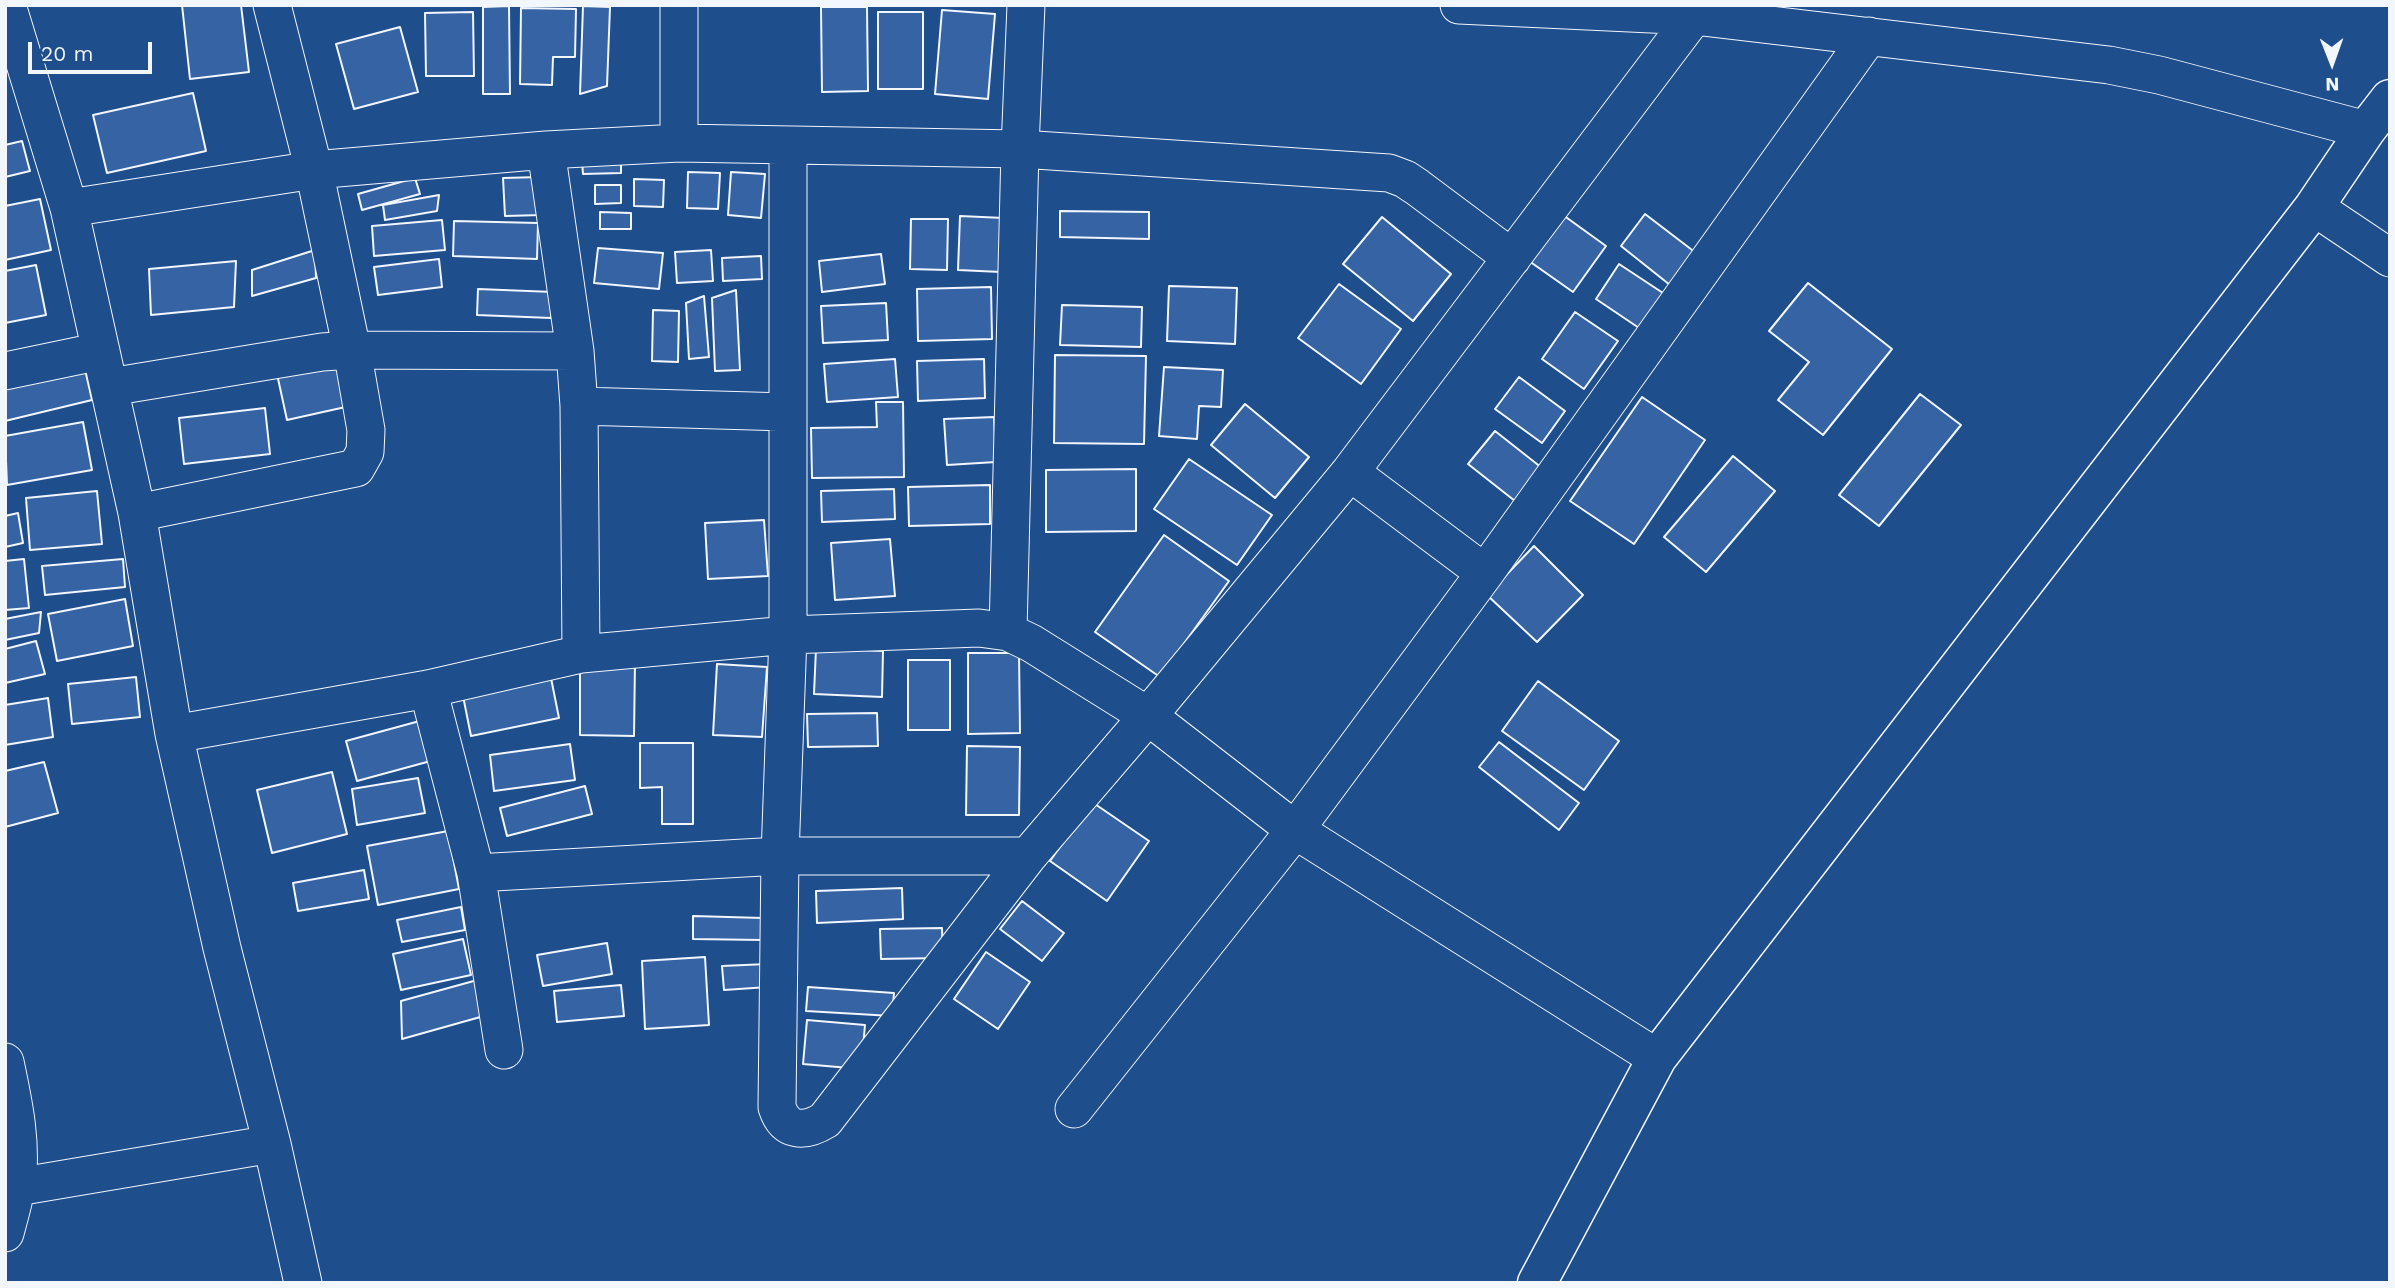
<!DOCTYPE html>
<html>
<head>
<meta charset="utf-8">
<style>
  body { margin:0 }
  #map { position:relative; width:2395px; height:1288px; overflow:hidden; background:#1f4e8c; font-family:"Work Sans",sans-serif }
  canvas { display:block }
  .frame { position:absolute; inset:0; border:7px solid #f2f6ff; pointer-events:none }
  .north { position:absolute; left:2297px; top:28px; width:70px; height:70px; -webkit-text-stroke:5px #1f4e8c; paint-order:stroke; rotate:179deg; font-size:19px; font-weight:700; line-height:28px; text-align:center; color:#f2f6ff }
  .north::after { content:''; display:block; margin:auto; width:24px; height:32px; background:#f2f6ff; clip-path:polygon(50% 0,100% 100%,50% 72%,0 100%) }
  .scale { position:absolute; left:28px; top:42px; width:124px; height:32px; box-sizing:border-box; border:4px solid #f2f6ff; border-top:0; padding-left:9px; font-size:21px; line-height:24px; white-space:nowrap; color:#f2f6ff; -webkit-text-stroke:5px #1f4e8c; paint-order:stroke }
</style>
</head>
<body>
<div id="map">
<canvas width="2395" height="1288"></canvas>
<div class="frame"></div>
<div class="north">N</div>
<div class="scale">20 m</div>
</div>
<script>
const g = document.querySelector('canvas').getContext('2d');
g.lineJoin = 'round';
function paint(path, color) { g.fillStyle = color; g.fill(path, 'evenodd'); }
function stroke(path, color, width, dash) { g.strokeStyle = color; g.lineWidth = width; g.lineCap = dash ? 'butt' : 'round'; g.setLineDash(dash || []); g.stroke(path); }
const building = new Path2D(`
  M182 5H241L249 72 190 79Z
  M509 6 510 94H483V7Z
  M583 6 610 7 607 86 580 94Z
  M821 7H867L868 91 822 92Z
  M521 8 576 9 575 57H553L552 85 520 84Z
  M942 10 995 14 988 99 935 94Z
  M473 12 474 76H426L425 13Z
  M878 12H923V89H878Z
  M400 27 418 92 354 109 336 44Z
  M193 93 206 151 107 173 93 115Z
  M22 141 30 171 5 177V145Z
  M621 159V173L583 174 582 161Z
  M688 172 720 173 718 209 687 208Z
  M731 172 765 174 761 218 728 215Z
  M540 177 542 215 505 216 503 178Z
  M415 178 420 194 362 210 358 194Z
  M634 179 664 180 663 207 634 206Z
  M595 185H621V203L595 204Z
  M439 195 437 211 385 220 383 205Z
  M40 199 51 250 5 260V206Z
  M1060 211 1149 212V239L1060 237Z
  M600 212 631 213V229H600Z
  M1645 214 1696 253 1670 285 1621 246Z
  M1563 215 1606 246 1573 292 1529 261Z
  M960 216 1004 218 1001 272 958 270Z
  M1382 217 1451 274 1413 321 1343 264Z
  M911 219H948L947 270 910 269Z
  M442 220 445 250 374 256 372 226Z
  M454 221 538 223 537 259 453 256Z
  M598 248 663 253 659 289 594 283Z
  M315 250 316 278 252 296V270Z
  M711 250 713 281 677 283 675 252Z
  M881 254 885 284 822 292 819 261Z
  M761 256 762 279 723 281 722 258Z
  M439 259 442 287 378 295 374 267Z
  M236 261 234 307 151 315 149 269Z
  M1619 264 1666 295 1642 330 1596 299Z
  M36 265 46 315 5 323V271Z
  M1808 283 1892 349 1823 435 1778 400 1809 362 1769 331Z
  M1339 284 1401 329 1361 384 1298 338Z
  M1169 286 1237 288 1235 344 1167 341Z
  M991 287 992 339 918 341 917 289Z
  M478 289 553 292 551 318 477 315Z
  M736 290 740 370 715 371 712 298Z
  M704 296 709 357 689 359 686 303Z
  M886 303 888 340 823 343 821 306Z
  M1062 305 1142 307 1141 347 1060 345Z
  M653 310 679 311 678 362 652 361Z
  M1575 312 1618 341 1584 389 1542 359Z
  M1055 355 1146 356 1144 444 1054 443Z
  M895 359 898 397 827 402 824 364Z
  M984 359 985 398 918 401 917 361Z
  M340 360 350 406 287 420 277 374Z
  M84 365 92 400 5 421V384Z
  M1164 367 1223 370 1221 407 1199 406 1197 439 1159 436Z
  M1519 377 1565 411 1542 443 1495 409Z
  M1920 394 1961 425 1879 526 1839 495Z
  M1642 397 1705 440 1634 544 1570 501Z
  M876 402H903L904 477 812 478 811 428 877 427Z
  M1245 404 1309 457 1275 498 1211 445Z
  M265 408 270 454 184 464 179 418Z
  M994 417 996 462 947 465 944 419Z
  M83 422 92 470 7 485 5 436Z
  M1495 431 1542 468 1515 501 1468 464Z
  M1733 456 1775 491 1706 572 1664 537Z
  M1189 459 1272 515 1237 565 1154 509Z
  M1136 469V531L1046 532V470Z
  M990 485V524L909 526 908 487Z
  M894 489 895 519 822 522 821 491Z
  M97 491 102 544 30 550 26 498Z
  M18 513 23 543 5 547V516Z
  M764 520 768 576 708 579 705 523Z
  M1164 535 1229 581 1160 677 1095 632Z
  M890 539 895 596 835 600 831 543Z
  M1534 546 1583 595 1537 642 1487 595Z
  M24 559 29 608 5 610V561Z
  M123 559 125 587 45 595 42 566Z
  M125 599 133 646 57 661 48 614Z
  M41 612 39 633 5 640V619Z
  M36 641 45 674 5 683V649Z
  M816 648 883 651 882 697 814 694Z
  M968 653H1019L1020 733 968 734Z
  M908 660H950V730H908Z
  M580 662H635L634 736 580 735Z
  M717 664 767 667 762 737 713 735Z
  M550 673 559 718 471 736 462 691Z
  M136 677 140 717 72 724 68 684Z
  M1538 681 1619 741 1584 790 1502 731Z
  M48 698 53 737 5 745V705Z
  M877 713 878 746 808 747 807 714Z
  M427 719 438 759 357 781 346 741Z
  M1499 742 1579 803 1559 830 1479 767Z
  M640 743H693V824H662V787L640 788Z
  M570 744 575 780 494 791 490 755Z
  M967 746 1020 747 1019 815H966Z
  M44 762 58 813 5 827V771Z
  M332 772 347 834 272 853 257 790Z
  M418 778 425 813 357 825 352 789Z
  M585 786 592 814 507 836 500 808Z
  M1092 802 1149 841 1107 901 1050 861Z
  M448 831 459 889 378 905 367 846Z
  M364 870 369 899 298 911 293 883Z
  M902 888 903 919 817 923 816 891Z
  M1022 901 1064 933 1042 961 1000 929Z
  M461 907 465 930 402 942 397 920Z
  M693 916 763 918 762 940 693 939Z
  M942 928 943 958 881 959 880 929Z
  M463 939 471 975 401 990 393 954Z
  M607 943 612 974 543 986 537 955Z
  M986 952 1030 982 998 1029 954 999Z
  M705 957 709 1025 645 1029 642 961Z
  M767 964 768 987 724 990 722 966Z
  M481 979 491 1014 402 1039 401 1001Z
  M621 985 624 1016 557 1022 554 991Z
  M808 987 894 993 892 1016 806 1011Z
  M807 1020 865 1025 861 1069 803 1064Z`);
paint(building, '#3563a3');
stroke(building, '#f2f6ff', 2);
const street = new Path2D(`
  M7 5 69 208 137 513 174 734 222 948 272 1144 303 1283
  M679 5V143
  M1459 5 1694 16 2109 65 2159 75 2366 130
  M788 145V635L780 856 777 1107C785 1132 804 1133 825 1120L1028 856 1148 716 1350 472 1694 16
  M546 150 575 351 579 406 581 654
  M2314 207 2390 258
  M69 208 314 170 546 150 679 143 1020 149 1389 173 1405 179 1417 187 1512 258
  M5 371 101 351
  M110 387 322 352 352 350 575 351
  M579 406 787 412
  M1350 472 1485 573
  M137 513 356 468 365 452 366 430 352 350 314 170 272 5
  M1008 632 1020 149 1026 5
  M428 689 476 873 504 1050
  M174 734 428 689 581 654 788 635 979 628 1008 632 1031 643 1148 716 1295 830 1657 1058
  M476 873 780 856H1028
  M5 1062C14 1104 23 1147 16 1189 13 1204 9 1218 5 1233
  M1074 1109 1295 830 1485 573 1869 36
  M5 1189 272 1144`);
const highway = new Path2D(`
  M1537 1283 1657 1058 2314 207 2366 130 2390 99`);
stroke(street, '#f2f6ff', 39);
stroke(highway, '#f2f6ff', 41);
stroke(street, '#1f4e8c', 37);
stroke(highway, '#1f4e8c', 38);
</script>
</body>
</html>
